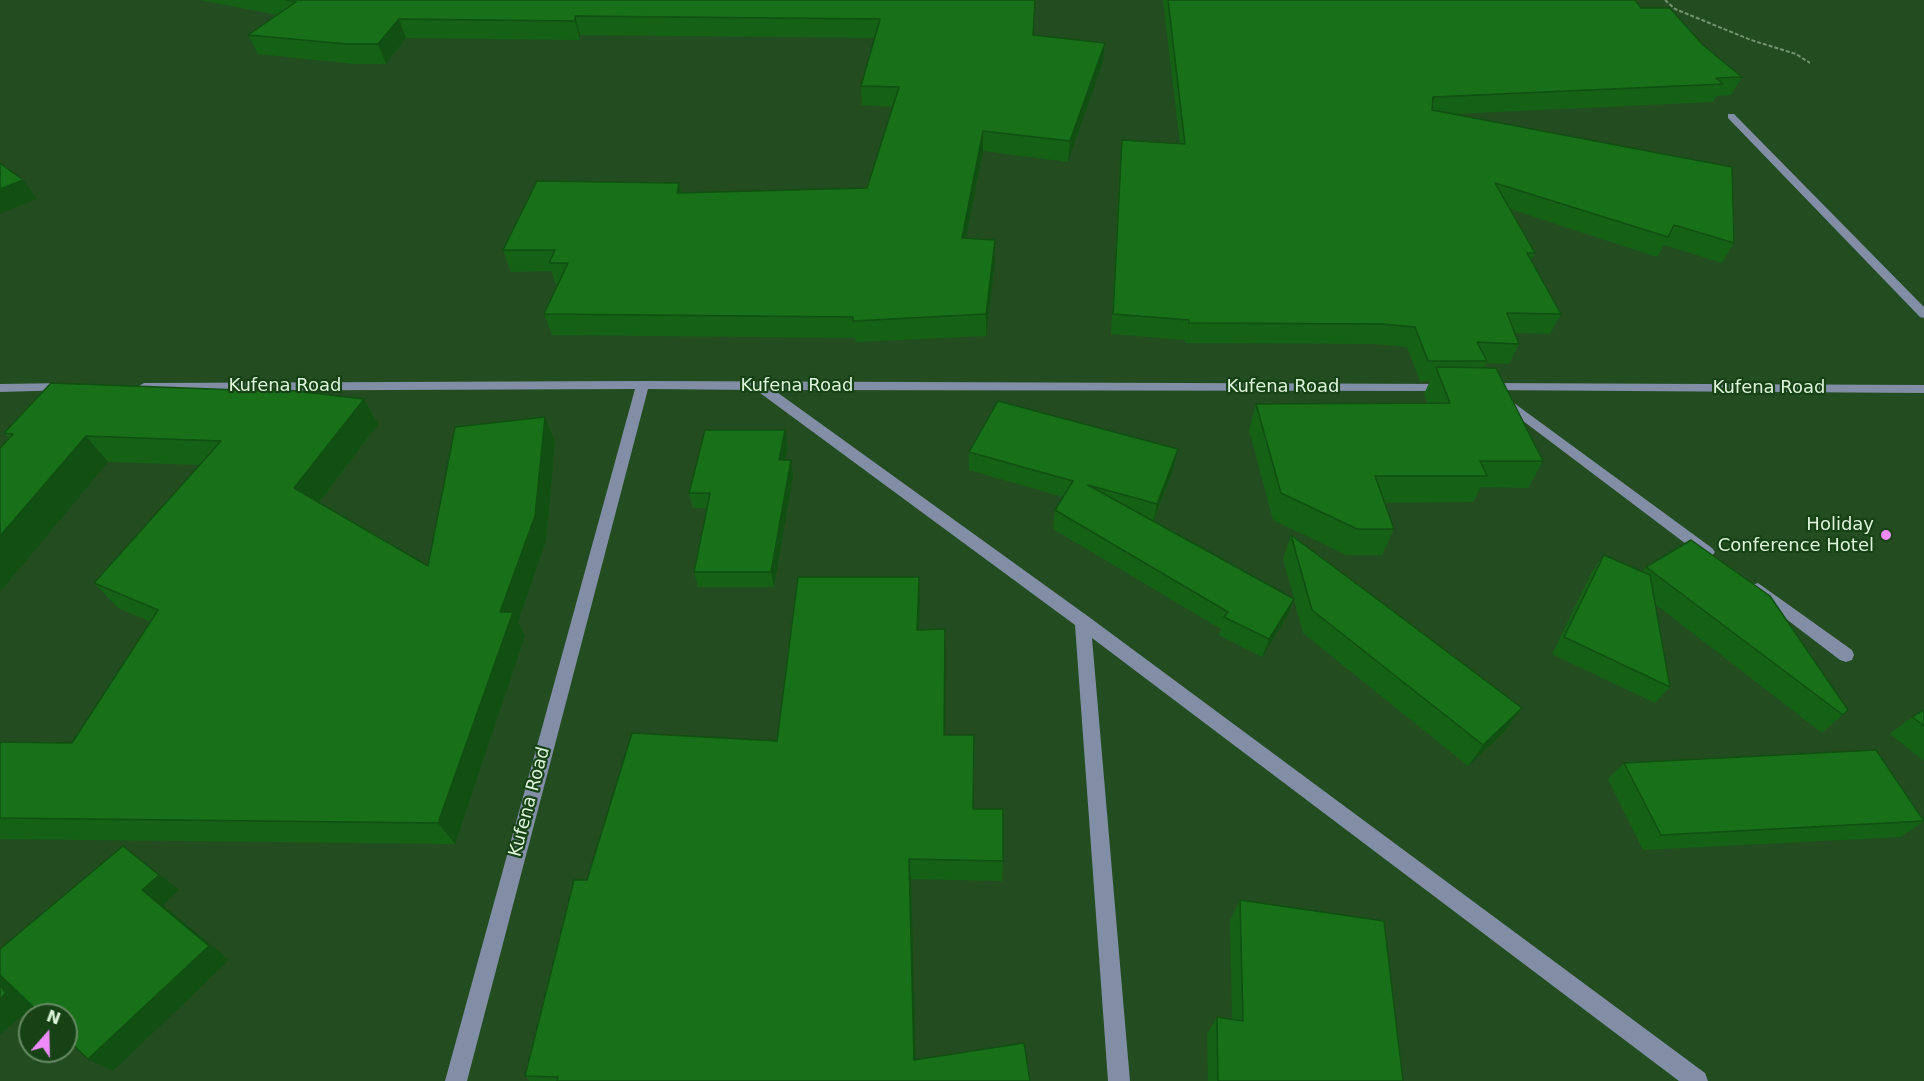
<!DOCTYPE html>
<html>
<head>
<meta charset="utf-8">
<style>
  body { margin:0 }
  #map { position:relative; width:1924px; height:1081px; overflow:hidden; background:#234d21; font-family:"DejaVu Sans",sans-serif }
  canvas { display:block }
  .north { position:absolute; left:18px; top:1003px; width:60px; height:60px; box-sizing:border-box; background:#174216; border:2px solid #668964; border-radius:50%; rotate:20deg; font-size:16px; font-weight:700; line-height:24px; text-align:center; color:#dcf3d9 }
  .north::after { content:''; display:block; margin:auto; width:21px; height:27px; background:#ed8cf9; clip-path:polygon(50% 0,100% 100%,50% 72%,0 100%) }
</style>
</head>
<body>
<div id="map">
<canvas width="1924" height="1081"></canvas>
<div class="north">N</div>
</div>
<script>
const g = document.querySelector('canvas').getContext('2d');
g.lineJoin = 'round';
function stroke(path, color, width, dash) { g.strokeStyle = color; g.lineWidth = width; g.lineCap = dash ? 'butt' : 'round'; g.setLineDash(dash || []); g.stroke(path); }
function paint(path, color) { g.fillStyle = color; g.fill(path, 'evenodd'); }
function drawText(font, color, halo, rows, align = 'center') {
  g.font = font + ' "DejaVu Sans",sans-serif'; g.lineWidth = 4.5; g.setLineDash([]); g.textBaseline = 'middle'; g.strokeStyle = halo; g.fillStyle = color; for (const [text, x, y, turn = 0] of rows) {
    g.save(); g.translate(x, y); g.rotate((+turn || 0) * Math.PI / 180); g.textAlign = isNaN(turn) ? turn : align; if (halo) g.strokeText(text, 0, 0); g.fillText(text, 0, 0); g.restore();
  }
}
stroke(new Path2D(`
  M1665 0 1675 9 1751 40 1796 54 1810 63`), '#739470', 2, [4, 2]);
paint(new Path2D(`
  M1728 114H1734L1924 307V318L1920 317 1728 118Z
  M643 381 1451 384 1453 387 1446 391 774 390 1089 617 1705 1073 1708 1081H1679L1092 638 1130 1081H1108L1075 625 756 390 648 389 467 1081H445L635 389 144 391 137 387 144 383Z
  M66 383 71 384 73 387 71 390 0 392V384Z
  M1488 383 1924 385V393L1483 390 1481 387 1483 384Z
  M1503 395 1712 548 1715 552 1712 556H1702L1498 402 1496 399 1498 396Z
  M1758 583 1852 650 1854 655 1852 660 1846 662 1840 660 1752 593 1750 589 1752 585Z`), '#818ea6');
paint(new Path2D(`
  M200 0H1035L1033 35 1105 43 1103 62 1068 162 983 151 966 238 995 261 986 336 856 342 855 338 552 335 544 314 558 284H556L551 271 511 272 503 250 679 183 682 193 867 188 893 107 862 105 861 86 875 38 580 35V40L406 38 386 64H355L258 54 248 35 277 15Z
  M1163 0H1635L1641 8 1703 45 1742 77 1731 95 1716 96 1713 102 1454 114 1734 243 1722 263 1664 245 1657 257 1510 209 1535 253 1531 261 1561 314 1550 334 1515 333 1519 344 1509 364 1486 363 1484 368 1543 461 1528 488 1481 487 1473 502 1385 503 1394 529 1382 555H1346L1273 520 1249 430 1256 404 1428 403 1424 394 1430 381H1420L1407 347 1374 344 1185 343V340L1111 334 1120 159 1122 140 1180 144Z
  M364 399 378 424 319 503 428 566 545 417 555 442 546 541 518 622 525 636 455 844 0 839V742L72 743 151 622 118 608 94 583 200 465 108 462 9 438 4 433Z
  M788 446 785 460H791L793 476 774 587H698L694 572 707 508H693L689 493Z
  M969 452 1174 467 1154 521 1294 599 1283 559 1291 535 1506 730 1468 766 1303 633 1294 600 1287 617 1262 657 1219 635 1221 629 1053 529 1055 510 1063 497 969 470Z
  M1604 555 1642 572 1646 567 1848 710 1822 733 1655 604 1670 687 1655 703 1552 654 1592 572Z
  M920 601 919 630 945 629V735L973 809 1003 861 1002 881 911 879 915 1059 1030 1081H530L525 1076 587 880 777 741Z
  M1924 710V761L1890 734 1912 717Z
  M1624 763 1924 821 1901 837 1643 850 1608 779Z
  M1240 900 1403 1081H1208L1207 1034 1217 1017 1232 1019 1230 921Z`), '#156116');
paint(new Path2D(`
  M575 16 580 35V40L575 21Z
  M399 19 406 38 386 64 378 44Z
  M1105 43 1103 62 1068 162 1070 141Z
  M983 131V151L962 259V238Z
  M23 180 37 199 0 214V189Z
  M679 183 684 204 677 193Z
  M995 240V261L986 336V314Z
  M364 399 378 424 311 513 294 488Z
  M545 417 555 442 546 541 518 622 525 636 455 844 438 823 500 612Z
  M785 430 788 446 782 476 779 460Z
  M86 436 108 462 0 592V536Z
  M1178 449 1174 467 1153 522 1157 504Z
  M791 460 793 476 774 587 771 572Z
  M919 577 920 601 918 653 917 630Z
  M1294 599 1287 617 1262 657 1269 639Z
  M945 629 946 652 945 757 944 735Z
  M1522 708 1506 730 1468 766 1483 745Z
  M123 846 179 890 163 905 229 960 113 1071 88 1059 142 890Z
  M909 859 911 879 916 1074 914 1060Z
  M0 966 33 1007 0 1034Z`), '#114f12');
const building = new Path2D(`
  M286 0H1035L1033 35 1105 43 1070 141 983 131 962 238 995 240 986 314 853 321V317L544 314 568 263H549L555 250H503L537 181 679 183 677 193 867 188 899 87 861 86 880 19 575 16V21L399 19 378 44H347L248 35 296 2Z
  M1168 0H1635L1641 8H1670L1703 45 1742 77 1716 78 1723 84 1433 97 1432 110 1732 167 1734 243 1674 225 1668 237 1495 183 1535 253H1527L1561 314 1507 313 1519 344 1477 342 1487 361H1428L1415 327 1382 324 1189 323V320L1113 314 1122 140 1185 144Z
  M0 163 23 180 0 189Z
  M1436 367 1496 368 1543 461H1480L1487 476H1375L1394 529H1357L1281 493 1256 404 1450 403Z
  M51 383 267 391 269 388 364 399 294 488 428 566 455 427 545 417 535 516 500 612H513L438 823 0 818V742L72 743 158 610 94 583 221 441 86 436 0 536V448L13 434 4 433Z
  M998 401 1178 449 1157 504 1088 485 1294 599 1269 639 1224 617 1228 612 1055 510 1073 481 969 452Z
  M705 430H785L779 460H791L771 572H694L710 493H689Z
  M1291 535 1381 602 1522 708 1483 745 1312 610Z
  M1691 540 1770 596 1848 710 1843 715 1646 567Z
  M1604 555 1650 575 1670 687 1564 637Z
  M798 577H919L917 630 945 629 944 735H974L973 809H1003V861L909 859 914 1060 1024 1043 1030 1081H557L558 1077 525 1076 574 880H587L632 733 777 741Z
  M1924 710V726L1912 717Z
  M1876 750 1924 821 1661 835 1624 763Z
  M123 846 159 875 142 890 209 946 88 1059 66 1038V1015H42L0 975V949Z
  M1240 900 1384 921 1403 1081H1218L1217 1017 1243 1021Z
  M0 985 6 993 0 999Z`);
paint(building, '#187119');
stroke(building, '#114f12', 1.5);
for (const [x, y, r, color] of [
  [1886,535,6,"#ed8cf9"]
]) { const dot = new Path2D(); dot.arc(x, y, r, 0, 2 * Math.PI); g.fillStyle = color; g.fill(dot); stroke(dot, '#174216', 2); }
drawText('18px', '#dcf3d9', '#174216', [
  ["Kufena Road",285,386],
  ["Kufena Road",797,386],
  ["Kufena Road",1283,387],
  ["Kufena Road",1769,388],
  ["Kufena Road",530,802,-75]
]);
drawText('18px', '#dcf3d9', '#174216', [
  ["Holiday",1874,525],
  ["Conference Hotel",1874,546]
], 'right');
</script>
</body>
</html>
